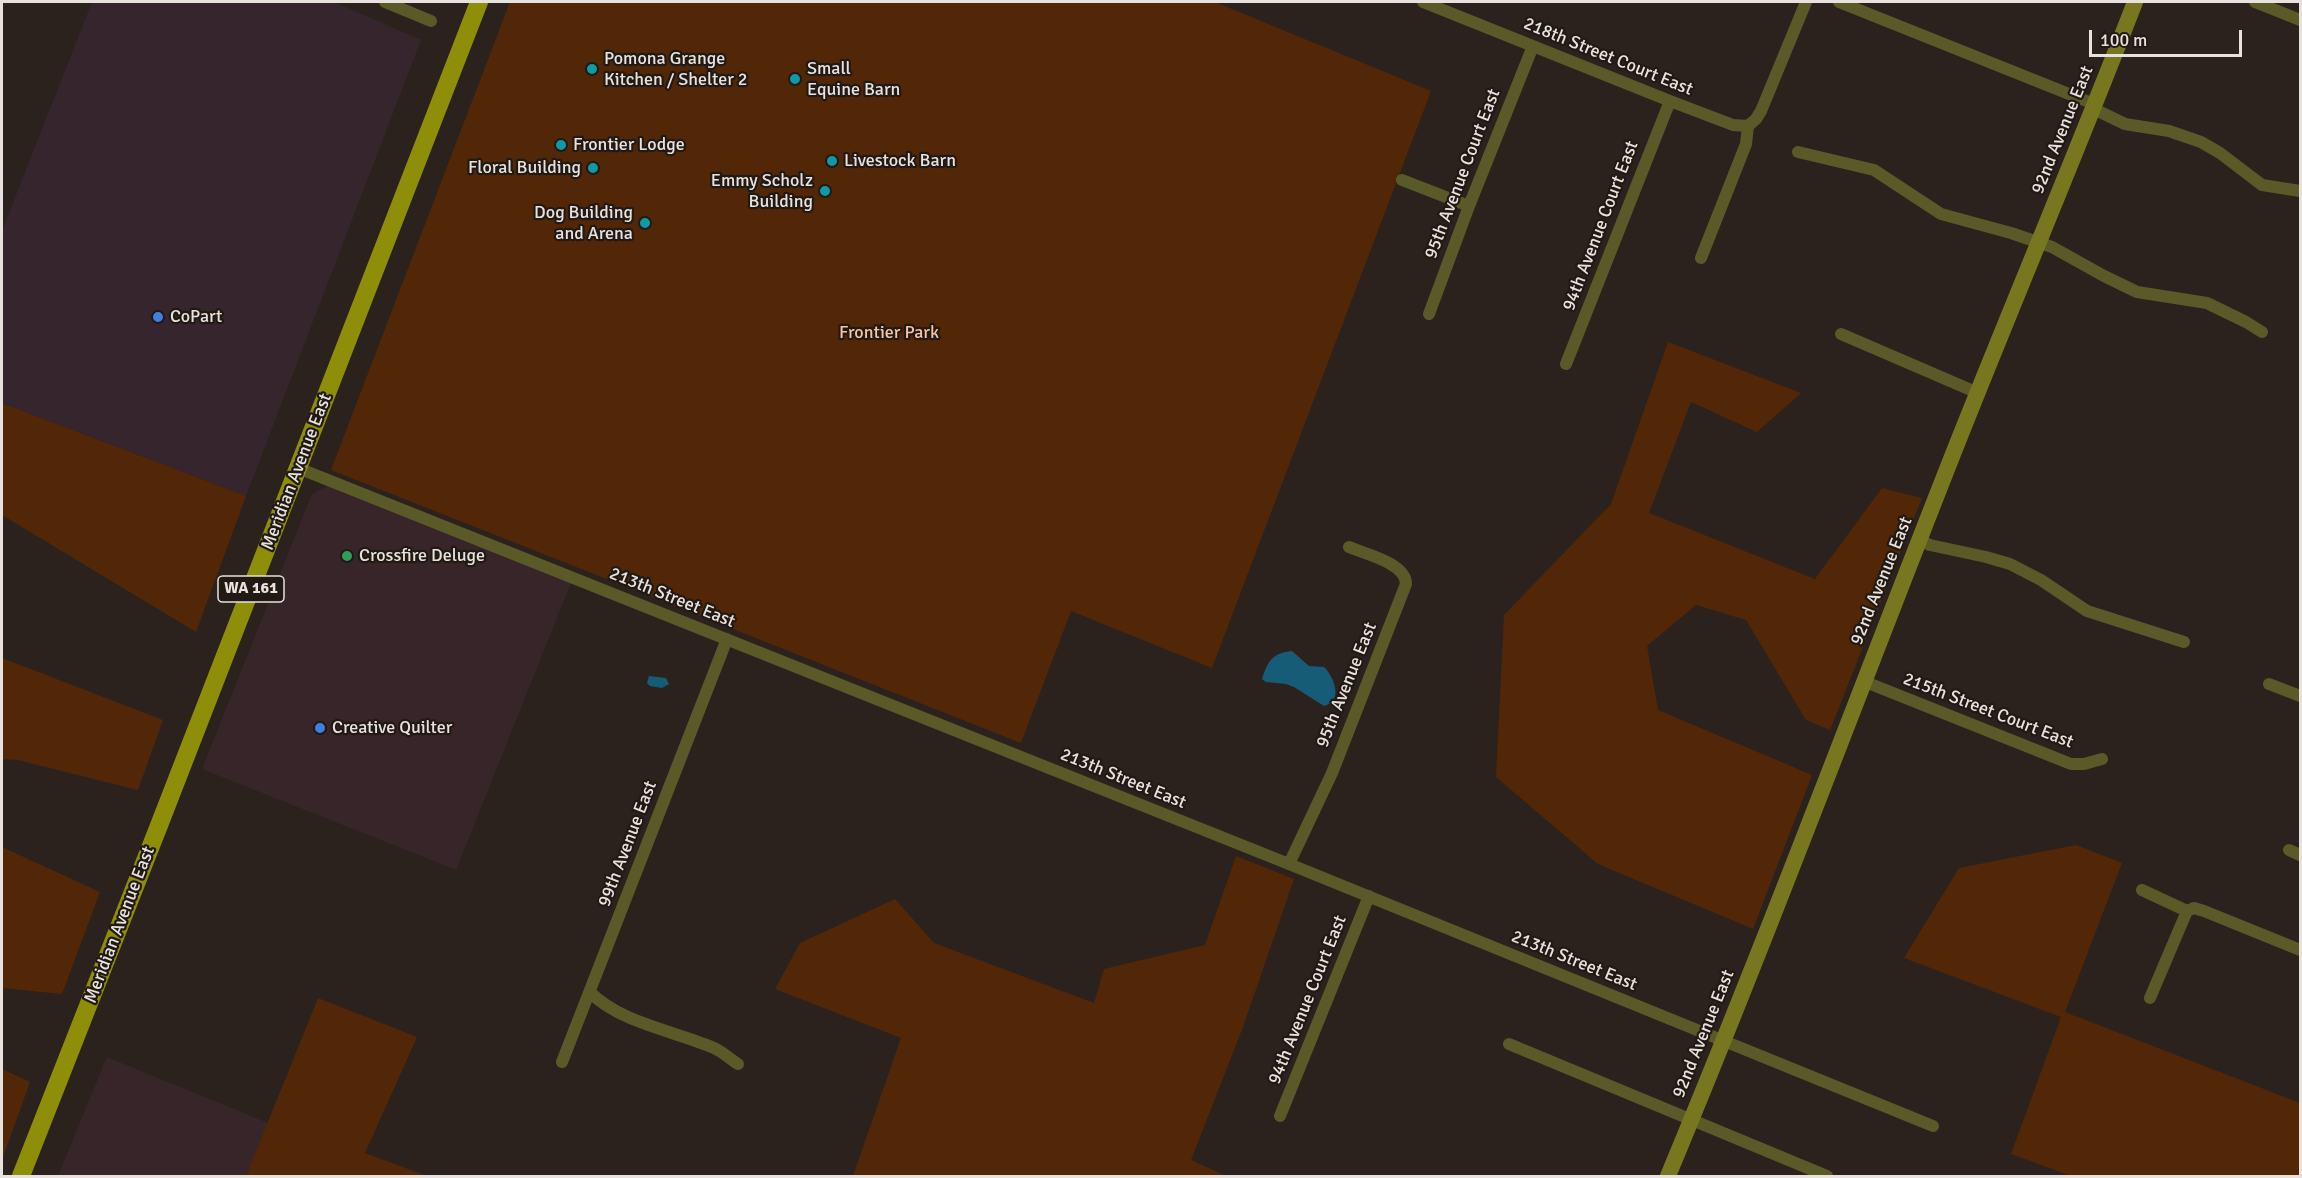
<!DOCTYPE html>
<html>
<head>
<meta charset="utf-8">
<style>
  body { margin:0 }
  #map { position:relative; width:2302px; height:1178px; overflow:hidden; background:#2b221d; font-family:Signika,sans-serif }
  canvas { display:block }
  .frame { position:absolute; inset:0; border:3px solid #e8e2de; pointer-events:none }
  .scale { position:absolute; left:2089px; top:30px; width:153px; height:27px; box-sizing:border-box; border:3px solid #e8e2de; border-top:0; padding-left:8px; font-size:18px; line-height:21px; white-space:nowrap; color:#e8e2de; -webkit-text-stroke:4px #211913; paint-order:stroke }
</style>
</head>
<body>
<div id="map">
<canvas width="2302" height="1178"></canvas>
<div class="frame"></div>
<div class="scale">100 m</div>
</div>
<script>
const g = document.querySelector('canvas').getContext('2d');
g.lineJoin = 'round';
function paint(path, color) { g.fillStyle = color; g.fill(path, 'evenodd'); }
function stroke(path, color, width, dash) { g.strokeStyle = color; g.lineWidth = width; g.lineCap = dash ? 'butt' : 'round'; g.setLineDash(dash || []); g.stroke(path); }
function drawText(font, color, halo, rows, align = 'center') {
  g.font = font + ' Signika,sans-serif'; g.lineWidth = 4.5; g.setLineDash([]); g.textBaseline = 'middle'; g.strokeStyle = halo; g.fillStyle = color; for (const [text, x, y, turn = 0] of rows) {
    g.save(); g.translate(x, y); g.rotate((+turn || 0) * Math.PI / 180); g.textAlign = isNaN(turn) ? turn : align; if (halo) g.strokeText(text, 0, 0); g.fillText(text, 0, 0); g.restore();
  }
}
paint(new Path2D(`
  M331 484 571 583 456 870 202 769 312 494Z
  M107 1057 268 1123 246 1176H58Z`), '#38252a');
paint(new Path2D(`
  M92 2H334L421 40 246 496 2 403V231Z`), '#37252e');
paint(new Path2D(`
  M510 2H1215L1431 91 1212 668 1071 611 1021 743 331 470Z
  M1668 342 1801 393 1757 432 1691 402 1649 513 1815 579 1882 488 1922 498 1830 730 1806 720 1746 620 1696 605 1647 646 1658 710 1812 775 1753 929 1598 864 1496 777 1504 615 1611 504Z
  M2 403 246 496 196 632 2 515Z
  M2 658 163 720 138 790 18 760 2 759Z
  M2076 845 2122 863 2065 1012 2300 1103V1176H2071L2011 1154 2061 1017 1904 958 1959 868Z
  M2 847 100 892 62 994 2 988Z
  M1236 856 1294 879 1243 1027 1191 1160 1226 1176H853L901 1038 775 989 800 943 895 899 934 943 1094 1003 1104 969 1205 945Z
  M318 998 417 1037 365 1153 427 1176H246Z
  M2 1069 30 1082 2 1160Z`), '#522707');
paint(new Path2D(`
  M1292 651 1309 666 1324 667C1334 677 1344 701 1324 706L1294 687 1286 684 1266 682 1262 679C1268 661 1272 653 1292 651Z
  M649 676 666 678 669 684 662 688 650 686 647 683Z`), '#175c76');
stroke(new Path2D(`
  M385 2 431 21
  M1423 2 1670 101 1733 125 1748 126
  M1839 2 2089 102 2094 109 2125 124 2169 131 2201 142 2220 153 2262 185 2300 191
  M2255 2 2300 20
  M1798 152 1874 170 1941 214 2011 233 2052 247 2104 276 2137 292 2207 303 2246 322 2262 332
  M1402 180 1469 206
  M1701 258 1746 144 1748 126 1756 119 1761 111 1806 2
  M1429 314 1469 206 1533 46
  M1841 334 1978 393
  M1566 364 1670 101
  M298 468 1289 864 1933 1126
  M1919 540 1930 545 1986 557 2010 564 2041 580 2087 611 2184 642
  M1863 681 2071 764H2084L2102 759
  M2269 684 2300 696
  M2289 850 2300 855
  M1289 864 1332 773 1406 584C1406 563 1365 554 1349 547
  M2142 890 2187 911 2194 908 2204 911 2300 950
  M590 992C620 1023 675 1031 714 1048 723 1052 730 1059 738 1064
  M2150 998 2187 911
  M1509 1044 1827 1176
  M562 1062 727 639
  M1280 1116 1369 896`), '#5a5a28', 12);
stroke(new Path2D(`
  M1668 1176C1768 936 1859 692 1955 449 2014 300 2077 152 2135 2`), '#78771f', 16);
stroke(new Path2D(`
  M21 1176 158 828 479 2`), '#8f8e09', 18);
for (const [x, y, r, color] of [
  [592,69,6,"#0f9aa8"],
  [795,79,6,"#0f9aa8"],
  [561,145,6,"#0f9aa8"],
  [832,161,6,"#0f9aa8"],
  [593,168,6,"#0f9aa8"],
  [825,191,6,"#0f9aa8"],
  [645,223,6,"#0f9aa8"],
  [158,317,6,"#3f7fe0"],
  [347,556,6,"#2e9e5b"],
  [320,728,6,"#3f7fe0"]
]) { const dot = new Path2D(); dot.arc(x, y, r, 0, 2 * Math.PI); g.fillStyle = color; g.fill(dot); stroke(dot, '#211913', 2); }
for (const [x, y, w] of [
  [251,589,66]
]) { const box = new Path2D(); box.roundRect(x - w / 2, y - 13, w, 26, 4.5); g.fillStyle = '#211913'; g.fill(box); stroke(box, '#e8e2de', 1.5); }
drawText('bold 16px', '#e8e2de', null, [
  ["WA 161",251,589]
]);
drawText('18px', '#e8e2de', '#211913', [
  ["218th Street Court East",1608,57,22],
  ["92nd Avenue East",2063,130,-68],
  ["95th Avenue Court East",1463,174,-69],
  ["94th Avenue Court East",1601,226,-69],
  ["Meridian Avenue East",297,472,-69],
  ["92nd Avenue East",1882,581,-68],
  ["213th Street East",672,598,22],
  ["95th Avenue East",1347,685,-68],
  ["215th Street Court East",1988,711,21],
  ["213th Street East",1123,779,22],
  ["99th Avenue East",628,844,-69],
  ["Meridian Avenue East",120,925,-69],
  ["213th Street East",1574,961,22],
  ["94th Avenue Court East",1308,1000,-68],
  ["92nd Avenue East",1704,1034,-68]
]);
drawText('18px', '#e8e2de', '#211913', [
  ["Pomona Grange",604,59],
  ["Kitchen / Shelter 2",604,80],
  ["Small",807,69],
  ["Equine Barn",807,90],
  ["Frontier Lodge",573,145],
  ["Livestock Barn",844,161],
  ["Floral Building",581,168,"right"],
  ["Emmy Scholz",813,181,"right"],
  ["Building",813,202,"right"],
  ["Dog Building",633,213,"right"],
  ["and Arena",633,234,"right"],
  ["CoPart",170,317],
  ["Crossfire Deluge",359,556],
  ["Creative Quilter",332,728]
], 'left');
drawText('18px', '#fac3a3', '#211913', [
  ["Frontier Park",889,333]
]);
</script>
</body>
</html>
